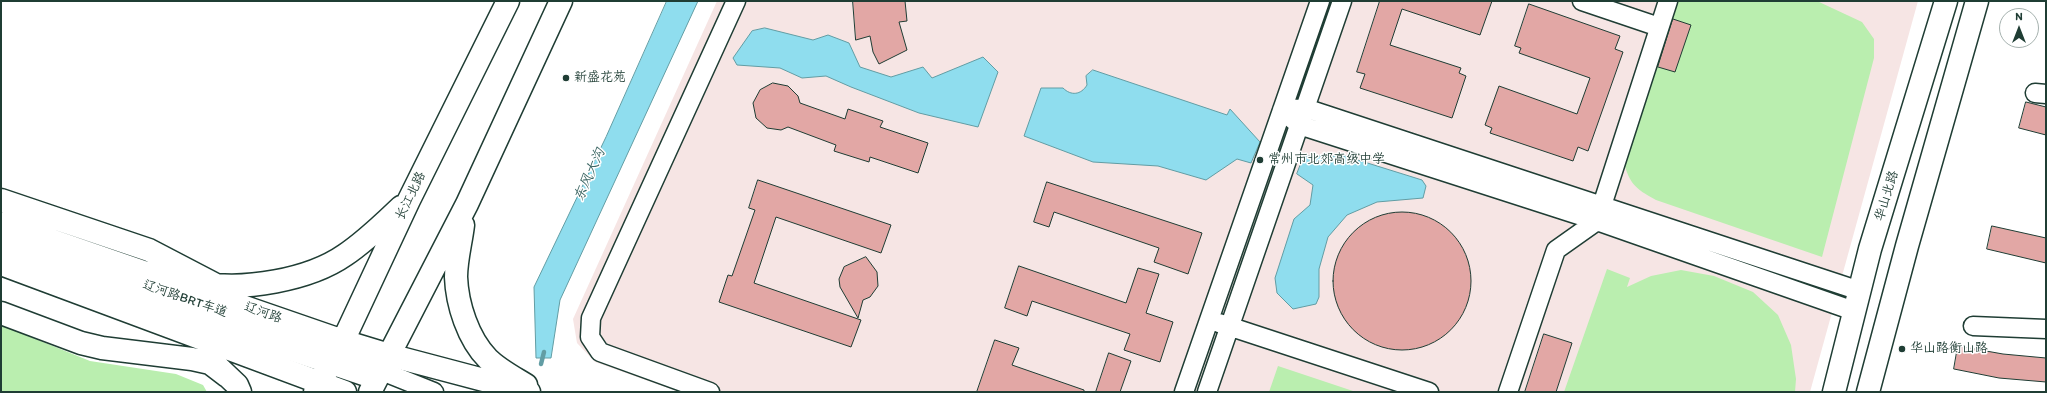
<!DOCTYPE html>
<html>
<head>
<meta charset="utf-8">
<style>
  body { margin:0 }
  #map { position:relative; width:2047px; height:393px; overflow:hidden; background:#fff; font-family:Itim,sans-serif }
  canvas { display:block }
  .frame { position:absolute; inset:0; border:2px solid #1f3d34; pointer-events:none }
  .north { position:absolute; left:1999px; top:8px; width:40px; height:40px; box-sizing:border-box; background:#fff; border:1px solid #a5b1ae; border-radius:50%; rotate:0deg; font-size:11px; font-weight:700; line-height:16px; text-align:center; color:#1f3d34 }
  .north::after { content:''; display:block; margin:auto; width:14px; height:18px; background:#1f3d34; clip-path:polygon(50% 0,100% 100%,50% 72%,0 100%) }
</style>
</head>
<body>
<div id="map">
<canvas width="2047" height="393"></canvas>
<div class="frame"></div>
<div class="north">N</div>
</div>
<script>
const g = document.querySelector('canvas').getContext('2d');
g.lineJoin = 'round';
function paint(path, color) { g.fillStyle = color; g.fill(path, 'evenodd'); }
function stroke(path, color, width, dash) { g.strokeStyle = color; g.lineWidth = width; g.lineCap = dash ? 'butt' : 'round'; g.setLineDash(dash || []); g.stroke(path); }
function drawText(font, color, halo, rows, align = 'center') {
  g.font = font + ' Itim,"LXGW WenKai TC",sans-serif'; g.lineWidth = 3; g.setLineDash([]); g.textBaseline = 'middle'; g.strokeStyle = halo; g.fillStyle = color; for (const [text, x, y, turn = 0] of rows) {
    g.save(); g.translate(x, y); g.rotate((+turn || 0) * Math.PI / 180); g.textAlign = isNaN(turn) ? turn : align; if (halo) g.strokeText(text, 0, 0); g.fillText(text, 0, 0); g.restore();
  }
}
paint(new Path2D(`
  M717 1H1918L1810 392H679L595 362 577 343 573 319Z`), '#f6e5e4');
paint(new Path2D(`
  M1678 1H1817L1862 22 1874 39V58L1822 257 1656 200C1634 188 1629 183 1623 159Z
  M1607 269 1630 278 1627 287 1651 276 1681 270 1714 276 1753 292 1778 315 1791 345 1796 379 1795 392H1564Z
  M1 325 90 361 176 374 203 385 207 392H1Z
  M1278 366 1356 392H1269Z`), '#baeeaf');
const water = new Path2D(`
  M667 1H698L560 300 551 358H536L534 287 606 137Z
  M765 28 813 40 828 35 849 43 860 67 891 77 923 67 932 78 983 57 998 72 978 127 919 113 851 87 826 76 802 78 780 68 737 65 733 58 752 31Z
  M1093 70 1227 115 1230 109 1260 142 1251 163 1237 159 1206 180 1158 166 1093 162 1024 136 1041 88H1063C1071 96 1081 95 1087 85L1086 76Z
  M1304 156H1345L1422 180 1426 186 1423 198 1377 202 1347 215 1328 237 1319 269V297L1316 304 1293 309 1277 293 1275 278 1294 219 1310 205 1313 185 1297 174Z`);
paint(water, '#8fddee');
stroke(water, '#629da4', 1);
stroke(new Path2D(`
  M541 364 544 352`), '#629da4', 4.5);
const building = new Path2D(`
  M853 1H905L907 21 899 22 907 50 879 64 873 52 870 36 856 40Z
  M1380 1H1492L1480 35 1402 9 1390 45 1461 68 1459 73 1466 76 1452 118 1360 88 1365 74 1357 72Z
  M1529 4 1620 36 1615 49 1623 52 1588 151 1578 147 1573 161 1490 133 1492 128 1485 125 1499 86 1577 114 1590 78 1519 53 1521 48 1515 46Z
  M1673 19 1691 25 1675 72 1658 67Z
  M773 83 788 86 798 96 800 103 845 119 848 109 883 121 880 127 928 143 918 173 870 157 869 162 834 151 836 145 788 127 781 130 767 128 756 118 753 103 760 90Z
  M2026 102 2046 107V135L2019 128Z
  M758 180 891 225 881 253 776 217 754 283 861 320 851 347 719 302 728 275 732 276 755 210 749 208Z
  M1047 182 1202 233 1188 274 1154 262 1159 248 1054 212 1049 227 1034 222Z
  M1333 281a69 69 0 1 1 138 0a69 69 0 1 1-138 0Z
  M1992 226 2046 238V263L1987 249Z
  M866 257 877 272 878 286 870 297 863 300 858 318 840 287 839 279 844 267Z
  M1019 266 1126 303 1138 268 1159 274 1146 313 1173 322 1160 362 1124 350 1130 334 1032 301 1027 316 1005 308Z
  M1544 334 1572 343 1556 392H1525Z
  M995 340 1019 348 1012 365 1084 390V392H977Z
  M1958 346 2003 354 2046 358V382L1999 378 1954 369Z
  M1109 353 1131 361 1120 392H1096Z`);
paint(building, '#e2a7a5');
stroke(building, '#1f3d34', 1);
const minor = new Path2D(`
  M1582 1 1659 27
  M2035 93 2046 94
  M1 236 307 341 434 392
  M1 253 369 378
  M1854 311 1597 221 1299 125 1282 110 1305 108 1860 291
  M1219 323 1429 392
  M1973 326 2046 329
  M710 392 600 352 590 337 591 318 736 1
  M1184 392 1320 1
  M1207 392 1342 1
  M1508 392 1556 250 1597 221 1668 1`);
const major = new Path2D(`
  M1 200 149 250 218 286
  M1 223 343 341 389 355 529 392
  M463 225C461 242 456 260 456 277 457 304 468 339 488 359 498 369 513 377 526 385
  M1 264 345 392
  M201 283C244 291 309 280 345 255 366 241 383 224 401 207
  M1 313 81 343 102 348 192 359 210 363 227 376
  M217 366 237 385 240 392
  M315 392 343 341 409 200 508 1
  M370 392 467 204 561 1
  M1834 392 1870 249 1946 1
  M1868 392 1907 246 1977 1`);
stroke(minor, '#1f3d34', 21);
stroke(major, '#1f3d34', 25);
stroke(minor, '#fff', 18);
stroke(major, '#fff', 22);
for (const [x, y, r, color] of [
  [566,78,4,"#1f3d34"],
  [1260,160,4,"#1f3d34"],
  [1902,349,4,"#1f3d34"]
]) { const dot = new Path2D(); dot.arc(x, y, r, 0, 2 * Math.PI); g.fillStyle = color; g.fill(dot); stroke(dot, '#fff', 1.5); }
drawText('13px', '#1f3d34', '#fff', [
  ["新盛花苑",574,78],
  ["常州市北郊高级中学",1268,160],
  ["华山路衡山路",1910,349]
], 'left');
drawText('13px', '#1f3d34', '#fff', [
  ["长江北路",411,196,-64],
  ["华山北路",1887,196,-73],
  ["辽河路BRT车道",185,299,19],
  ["辽河路",263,313,19]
]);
drawText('italic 14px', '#3b6562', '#fff', [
  ["东风大沟",590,175,-66]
]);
</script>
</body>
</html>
